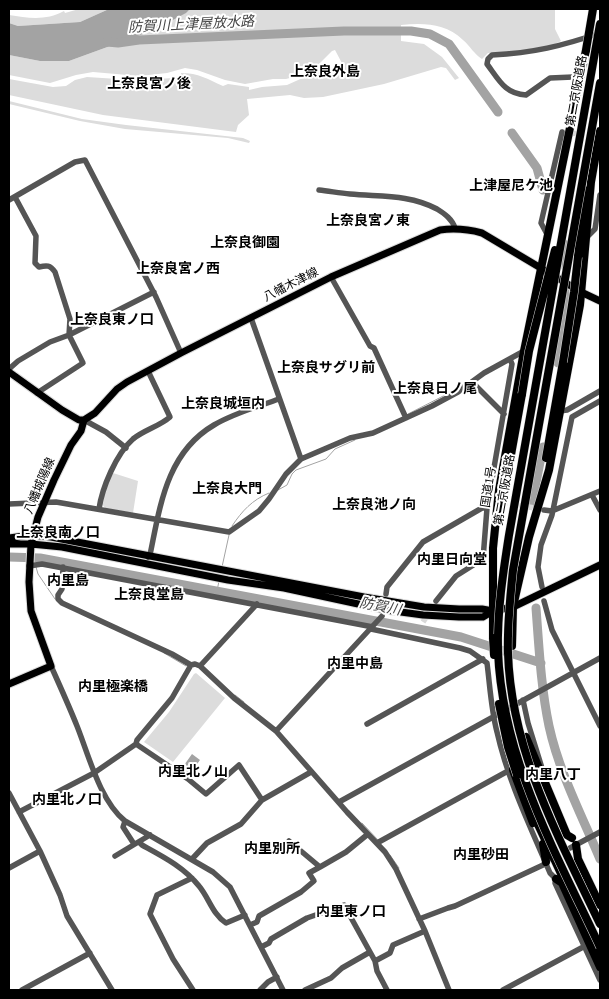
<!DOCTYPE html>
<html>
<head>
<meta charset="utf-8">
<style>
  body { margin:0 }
  #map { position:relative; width:609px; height:999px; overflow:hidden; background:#fff; font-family:"Archivo Narrow",sans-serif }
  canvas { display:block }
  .frame { position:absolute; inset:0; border:10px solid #000; pointer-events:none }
</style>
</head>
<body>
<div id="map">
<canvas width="609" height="999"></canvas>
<div class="frame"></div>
</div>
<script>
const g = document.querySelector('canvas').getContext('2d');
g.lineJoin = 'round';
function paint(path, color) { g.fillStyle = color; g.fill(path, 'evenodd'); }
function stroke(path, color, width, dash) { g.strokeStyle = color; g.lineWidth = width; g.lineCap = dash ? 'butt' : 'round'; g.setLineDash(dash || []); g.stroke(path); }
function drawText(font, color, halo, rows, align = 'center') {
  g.font = font + ' "Archivo Narrow","Noto Sans JP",sans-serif'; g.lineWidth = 4; g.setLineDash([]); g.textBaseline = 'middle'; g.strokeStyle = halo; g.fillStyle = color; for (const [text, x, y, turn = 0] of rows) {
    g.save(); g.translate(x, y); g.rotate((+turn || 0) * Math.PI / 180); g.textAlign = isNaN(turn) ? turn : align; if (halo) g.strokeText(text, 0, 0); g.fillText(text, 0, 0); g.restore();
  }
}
paint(new Path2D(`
  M79 9H109L80 22 18 26 9 23V15C28 18 46 21 64 11L65 13Z
  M190 9H555V29L561 41 553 45 519 51 488 53 482 59C474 54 470 46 463 40 445 23 424 23 401 25V41L424 44 442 57 459 78 455 80 446 68 441 67 384 84 323 97 304 98 290 95 247 99 249 115 238 125 236 132 103 115 9 95V79L53 87 66 86 75 80 87 77 133 80 175 78 181 75V73C199 73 207 79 223 86L228 84 249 87V90L262 87 287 85 316 72 344 67 335 50 332 51 316 67C309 67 300 69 297 76L286 79H273L245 84 225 80 197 70 185 68 167 73 139 76 93 72 76 75 50 83 9 75V55L40 61H69L154 30 185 13Z
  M9 101 82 119 126 125 243 138 250 141 249 143 228 138 125 129 80 121 9 104Z
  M113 473 138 481 133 513 105 508 102 504 103 491Z
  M196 673 225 698 173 762 144 742 169 712 194 674Z`), '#dcdcdc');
paint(new Path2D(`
  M109 9H190L186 13 154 30 69 61H40L9 55V23L18 26 80 22Z
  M192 754 200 760 190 774 182 768Z`), '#a3a3a3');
stroke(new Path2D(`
  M408 414 455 390 468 381
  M278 490 287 485 292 474 296 470 326 459 335 449 355 440
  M232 526C242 511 252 500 269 493
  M37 563V558
  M36 567 38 574 55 599
  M222 567 229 535
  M217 591 219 581
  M164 653 186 666
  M235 695 244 702
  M362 823 378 840
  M390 855 399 868`), '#a3a3a3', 1);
stroke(new Path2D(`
  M107 42 118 43 139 40 344 31H411L430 34 449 44 498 112
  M512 133 537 168 543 190
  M564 244 566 268
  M558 363 565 321V288
  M532 503 543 447
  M9 557 40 558 461 637 541 663
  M536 608C539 647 541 688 549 726 559 772 582 816 600 859`), '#a3a3a3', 9);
stroke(new Path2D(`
  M562 132 600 136
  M494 501 540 509
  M423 622 434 605`), '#d9d9d9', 5.5, [5.5, 3]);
const major = new Path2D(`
  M9 372 62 410 79 420H84L95 413 117 389 127 382 181 353 331 277 440 230C455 228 467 229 482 233L581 292 600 301
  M9 538 32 535 51 537 364 597 424 607 459 609H482L493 611
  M9 544H31L62 547 228 580 284 588 386 610 423 615 459 617H483L493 611 513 607 600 565
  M9 684 51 666 31 611 29 582 31 544 38 517 54 480 71 445 81 431 84 420`);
const highway = new Path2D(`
  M578 257 584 190
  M546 458 563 362
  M501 510 522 394
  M493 638V548L499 490 524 351 586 50
  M512 646 513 607 517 589 529 537 549 470 580 305 591 182 600 131
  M526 737 567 835 572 838
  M513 770 533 823
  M534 816 572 897
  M543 844 546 862
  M576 845 578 859 600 905
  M556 879 562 883 600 967
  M594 941 600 955`);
stroke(major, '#dbdbdb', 9);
stroke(highway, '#dbdbdb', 9);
stroke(new Path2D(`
  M573 77 550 78 526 95C505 94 499 80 487 64L488 59 492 55C533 53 562 46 600 33
  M319 190C329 191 339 193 350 194 380 197 409 194 437 209 445 214 452 219 455 228
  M15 197 36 236 35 263 39 267C47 265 50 265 55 272L70 319 69 335 83 363 37 393
  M9 200 75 162 85 160 156 297 181 353
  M548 236 541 223 562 132
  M585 239 595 229 600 195
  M331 277 370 346 374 348 406 418
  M251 318 301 459
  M9 369 18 361 50 342 69 335 154 292
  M472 382 504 414
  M560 411 567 410 600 391
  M84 420 106 432 126 448
  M592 495 600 510
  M9 504 56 502 229 532 259 511 269 499 286 474 301 459 350 438 373 433 432 406 458 392 484 373 524 351
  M99 509C102 488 116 454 133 439 144 430 160 426 170 417L148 371
  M544 510 552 511 600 491
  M148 557 150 555C160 507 166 453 214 425 234 413 257 407 279 399
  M29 566 42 564 373 627
  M63 567 62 589 58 595V599L62 603 172 654 191 665 195 664 200 666 234 698 276 731 347 812 385 852 396 869 425 931 449 990
  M542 587 538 567 541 545 552 515 572 417 600 401
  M386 594 387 587 423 542 482 508H487
  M436 601 456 576 483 559 487 508 512 364 510 359
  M544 601 552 630 600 726
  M371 629 460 648 470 651 487 663C490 686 491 709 497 732 508 781 530 826 550 873L556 879 555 883 600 980
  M51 666C60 686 69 706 77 726 89 756 100 801 125 821L213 872 230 887 283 990
  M200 666 257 604
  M523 700 528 723 542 768
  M367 724 483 659
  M276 731 382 616
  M136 744 188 779 206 794 239 765 262 800
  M9 793 40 851 60 895 67 916 112 990
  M339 802 600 658
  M19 812 94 773 136 744 137 740 172 698 191 665
  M125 821 123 827 134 844
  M289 841 320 867 346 852 368 834
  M139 842 142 845C162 856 184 867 199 886 209 898 213 915 226 923L245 915
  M377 843 508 771
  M570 848 600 832
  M115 856 150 835
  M192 859 207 843 241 824 262 800 311 772
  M9 868 40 851
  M192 878 157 895 150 914 173 959 193 990
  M419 919 448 908 455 906 543 865 548 860
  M250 925 257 922 259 916 301 892 314 881 309 873 320 867
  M261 947 269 943 271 939 307 918 344 905 375 961 377 971 387 990
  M375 961 390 953 393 945 425 931
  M22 990 90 953
  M260 990 268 982 277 977
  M305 990 331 978 342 968 370 952
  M503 990 585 946`), '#555', 5.5);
stroke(major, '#000', 7);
stroke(highway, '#000', 8);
const highwayBridge = new Path2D(`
  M600 24 509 535C503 573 497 612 498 651 502 758 556 853 600 947
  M586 50 593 9
  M600 83 513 570C510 598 507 626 508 653 511 751 559 838 600 924
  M563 362 574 292 578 257
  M522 394 529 351 555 250
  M493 638 494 655
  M499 704 508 747 517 775`);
stroke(highwayBridge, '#dbdbdb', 9, []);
stroke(highwayBridge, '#000', 8);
drawText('12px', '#000', '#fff', [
  ["第二京阪道路",577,91,-80],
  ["八幡木津線",291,285,-27],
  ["八幡城陽線",40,486,-67],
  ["国道1号",489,487,-81],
  ["第二京阪道路",505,490,-80]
]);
drawText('italic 14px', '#444', '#fff', [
  ["防賀川上津屋放水路",191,25,-3],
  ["防賀川",380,607,11]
]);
drawText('bold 14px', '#000', '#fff', [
  ["上奈良外島",325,72],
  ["上奈良宮ノ後",149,84],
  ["上津屋尼ケ池",511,186],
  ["上奈良宮ノ東",368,221],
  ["上奈良御園",245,243],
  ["上奈良宮ノ西",178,269],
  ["上奈良東ノ口",112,320],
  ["上奈良サグリ前",326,368],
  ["上奈良日ノ尾",435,389],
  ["上奈良城垣内",223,404],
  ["上奈良大門",227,489],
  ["上奈良池ノ向",374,505],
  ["上奈良南ノ口",58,533],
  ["内里日向堂",452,560],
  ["内里島",68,581],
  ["上奈良堂島",149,595],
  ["内里中島",355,664],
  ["内里極楽橋",113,687],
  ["内里北ノ山",193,772],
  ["内里八丁",553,775],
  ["内里北ノ口",67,800],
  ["内里別所",272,849],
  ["内里砂田",481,855],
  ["内里東ノ口",351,912]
]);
</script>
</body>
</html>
